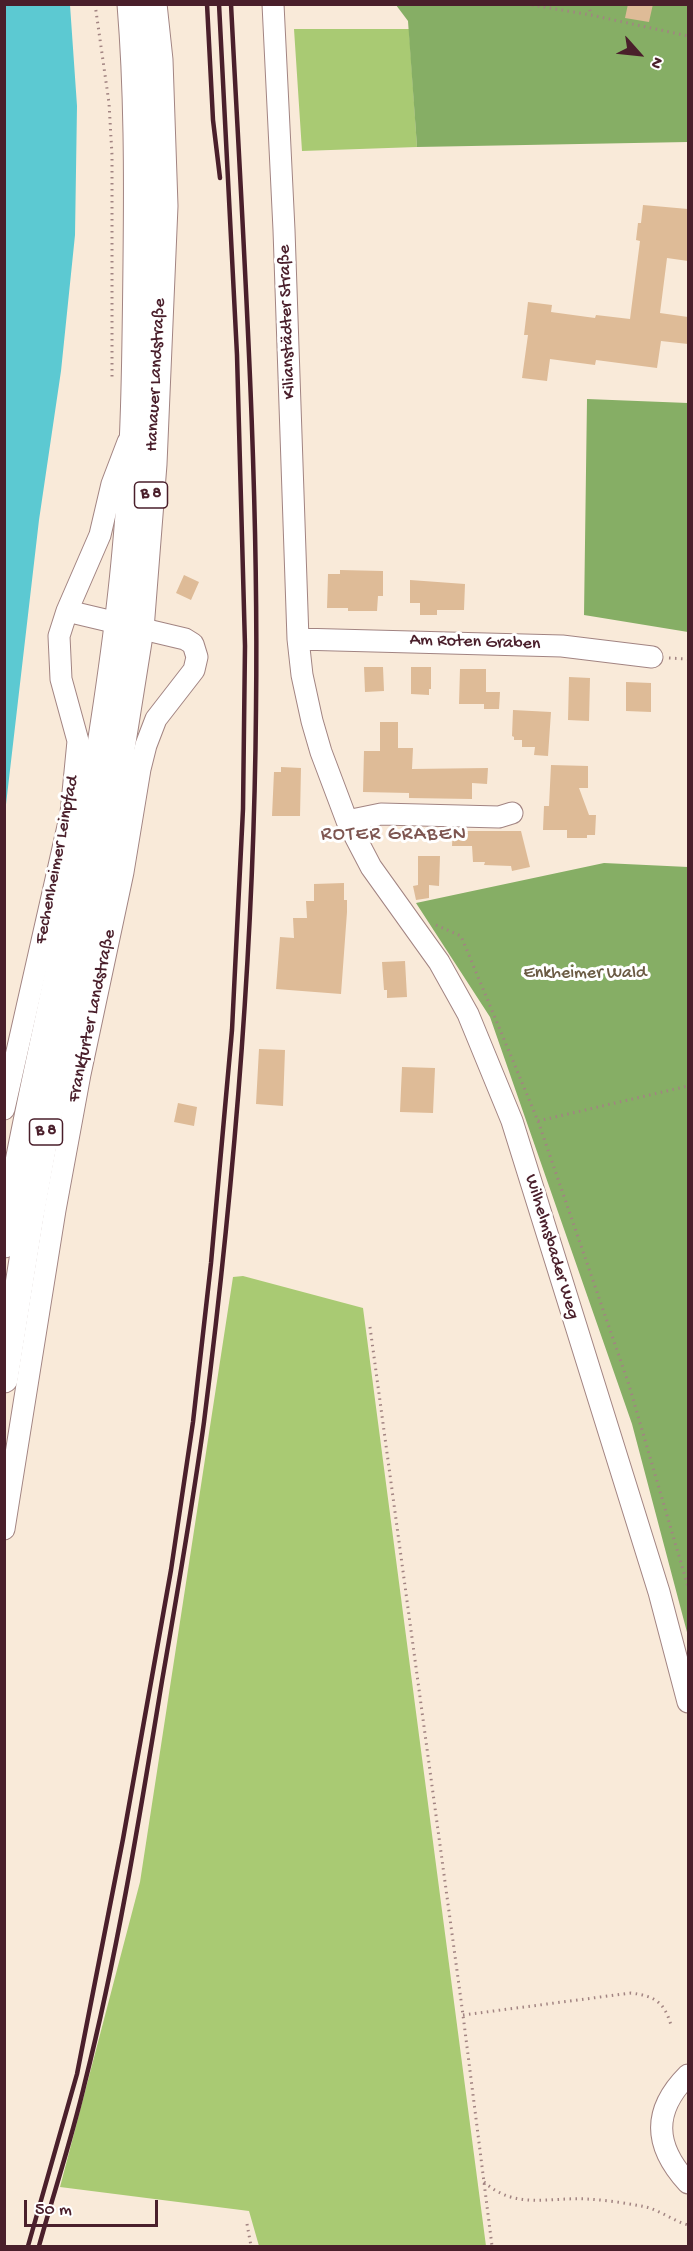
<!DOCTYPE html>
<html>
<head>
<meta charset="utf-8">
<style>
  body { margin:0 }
  #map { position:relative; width:693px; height:2251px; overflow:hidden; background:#f9ead9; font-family:"Gochi Hand",sans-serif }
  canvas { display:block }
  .frame { position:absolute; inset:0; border:6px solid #4a1f2b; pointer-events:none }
  .north { position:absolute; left:609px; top:24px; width:60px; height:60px; -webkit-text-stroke:4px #fff; paint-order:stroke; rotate:117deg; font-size:16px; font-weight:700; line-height:24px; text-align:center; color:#4a1f2b }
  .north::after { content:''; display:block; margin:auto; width:21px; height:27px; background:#4a1f2b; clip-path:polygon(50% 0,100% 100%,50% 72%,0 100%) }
  .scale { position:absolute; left:24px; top:2200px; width:134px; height:27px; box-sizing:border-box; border:3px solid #4a1f2b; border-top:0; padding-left:8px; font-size:18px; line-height:21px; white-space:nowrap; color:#4a1f2b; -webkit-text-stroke:4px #fff; paint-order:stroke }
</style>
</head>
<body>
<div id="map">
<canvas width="693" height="2251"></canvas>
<div class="frame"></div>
<div class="north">N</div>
<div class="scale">50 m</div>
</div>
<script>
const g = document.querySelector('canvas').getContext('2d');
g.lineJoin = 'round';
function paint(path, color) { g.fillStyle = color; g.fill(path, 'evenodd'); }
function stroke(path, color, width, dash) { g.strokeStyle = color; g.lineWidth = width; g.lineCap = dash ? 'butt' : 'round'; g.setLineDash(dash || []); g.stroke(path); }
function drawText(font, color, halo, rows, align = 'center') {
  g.font = font + ' "Gochi Hand",sans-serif'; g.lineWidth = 6; g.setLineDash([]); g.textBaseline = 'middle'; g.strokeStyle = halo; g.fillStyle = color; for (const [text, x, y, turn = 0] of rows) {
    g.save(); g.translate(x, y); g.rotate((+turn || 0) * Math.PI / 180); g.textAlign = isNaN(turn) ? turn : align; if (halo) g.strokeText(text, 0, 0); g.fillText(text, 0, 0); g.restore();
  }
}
paint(new Path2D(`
  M294 29H409L417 147 302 151Z
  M243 1276 363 1308 486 2246H259L249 2211 60 2187 140 1882 233 1277Z`), '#a9ca73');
paint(new Path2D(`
  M396 5H688V142L417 147 408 21Z
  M587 399 688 403V632L584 615Z
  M604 863 688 867V1636L632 1424 490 1017 416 903Z`), '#86ae65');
paint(new Path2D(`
  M5 4 70 5 77 106 75 235 61 371 39 520 5 813Z`), '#5cc9d2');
paint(new Path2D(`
  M628 4H653L649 22 625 18Z
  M643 205 688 209V261L667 258 660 313 688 317V344L661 341 657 368 596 360 595 365 550 359 547 381 522 378 528 335H524L528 302 552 305 551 312 595 318 596 315 630 319 640 241 636 240 638 223H641Z
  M340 570 383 571V596H378L377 611H348V608H327L328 574H340Z
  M184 575 199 582 191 600 176 593Z
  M410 580 465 584 464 610H437V615H420V603H410Z
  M364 667H383L384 691 365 692Z
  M411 667H431V689H429V695L411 694Z
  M460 669H486V692H500L499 709H484V704H459Z
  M569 677 590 678 589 721 568 720Z
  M626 682 651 683V712L626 711Z
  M513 710 551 712 548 756 534 755 535 747H522V740H514V737L512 736Z
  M380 722H398V748H413L412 769 488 768 487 784 472 783V799L409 798V793L363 792 364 751H380Z
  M551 765 588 766V788H579L589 815H596L595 835H587V838H567V830H543L544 806H549Z
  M281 767 301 768 300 816H272L274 772H281Z
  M453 829H467V831H521L530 867 512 871 511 866 484 865 485 862H473L472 846H452Z
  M418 856H440L439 886 429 885V898L416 900 413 886 418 885Z
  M344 883V900H347V912L341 994 276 989 280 937 294 938 293 918H307L306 901H314V884Z
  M405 961 407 997 387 998V990H384L382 962Z
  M259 1049 285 1050 283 1106 256 1104Z
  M402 1067 435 1068 433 1113 400 1112Z
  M178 1103 197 1107 194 1126 174 1122Z`), '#debb97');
const minor = new Path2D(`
  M273 4 284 230 298 639 302 675 312 721 321 752 347 821 371 867 439 962 468 1014 512 1121 659 1592 688 1702
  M298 639 562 646 652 657
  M347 821 381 814 499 817 512 813
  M4 1109 71 813 78 741 61 679 59 636 67 611 100 535 112 484 128 442
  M4 1529 55 1210 80 1074 123 872 140 769 146 745 156 719 194 670 197 657 193 644 185 639 67 611
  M688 2075C652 2111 654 2146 688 2183`);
const major = new Path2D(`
  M4 1244C27 1101 65 961 89 818 104 730 118 641 126 551 135 455 136 358 137 262 138 176 138 90 131 4
  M4 1379 30 1216 47 1122 99 887 140 629 153 464 164 206 159 60 153 4`);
stroke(minor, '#a28482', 23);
stroke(major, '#a28482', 29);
stroke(new Path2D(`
  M95 4 109 103 112 155V377
  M526 4 591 15 688 36
  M588 4 591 14
  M669 658 688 659
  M436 925 461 936 538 1121 628 1382 688 1587
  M538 1121 688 1086
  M370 1327 463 2015 492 2246
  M463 2015 631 1993C655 1996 664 2002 671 2025
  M484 2182C516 2210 548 2197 586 2199 605 2200 627 2203 646 2207 661 2211 674 2221 688 2225
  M247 2224 251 2246`), '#a28482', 3, [1.5, 4.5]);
stroke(minor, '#fff', 21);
stroke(major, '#fff', 27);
stroke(new Path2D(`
  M207 4 213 120 220 178
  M28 2246 77 2074 123 1839 171 1570 193 1422 211 1263 232 1030 243 809 245 646 237 355 219 4
  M39 2246C54 2192 72 2138 85 2082 118 1951 140 1814 162 1681 177 1595 192 1509 204 1422 234 1186 254 947 256 709 259 474 243 239 231 4`), '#4a1f2b', 4.5);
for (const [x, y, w] of [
  [151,495,33],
  [46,1132,33]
]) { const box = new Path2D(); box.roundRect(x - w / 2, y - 13, w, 26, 4.5); g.fillStyle = '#fff'; g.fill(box); stroke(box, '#4a1f2b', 1.5); }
drawText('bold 16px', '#4a1f2b', null, [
  ["B 8",151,495],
  ["B 8",46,1132]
]);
drawText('18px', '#4a1f2b', '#fff', [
  ["Kilianstädter Straße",288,322,-92],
  ["Hanauer Landstraße",157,375,-87],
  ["Am Roten Graben",475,643,2],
  ["Fechenheimer Leinpfad",58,860,-79],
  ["Frankfurter Landstraße",93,1016,-78],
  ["Wilhelmsbader Weg",551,1247,73]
]);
drawText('18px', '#6b5b44', '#fff', [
  ["Enkheimer Wald",585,974]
]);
g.letterSpacing = '1.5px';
drawText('20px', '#7e5651', '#fff', [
  ["ROTER GRABEN",394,836]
]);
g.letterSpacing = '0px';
</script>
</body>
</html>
